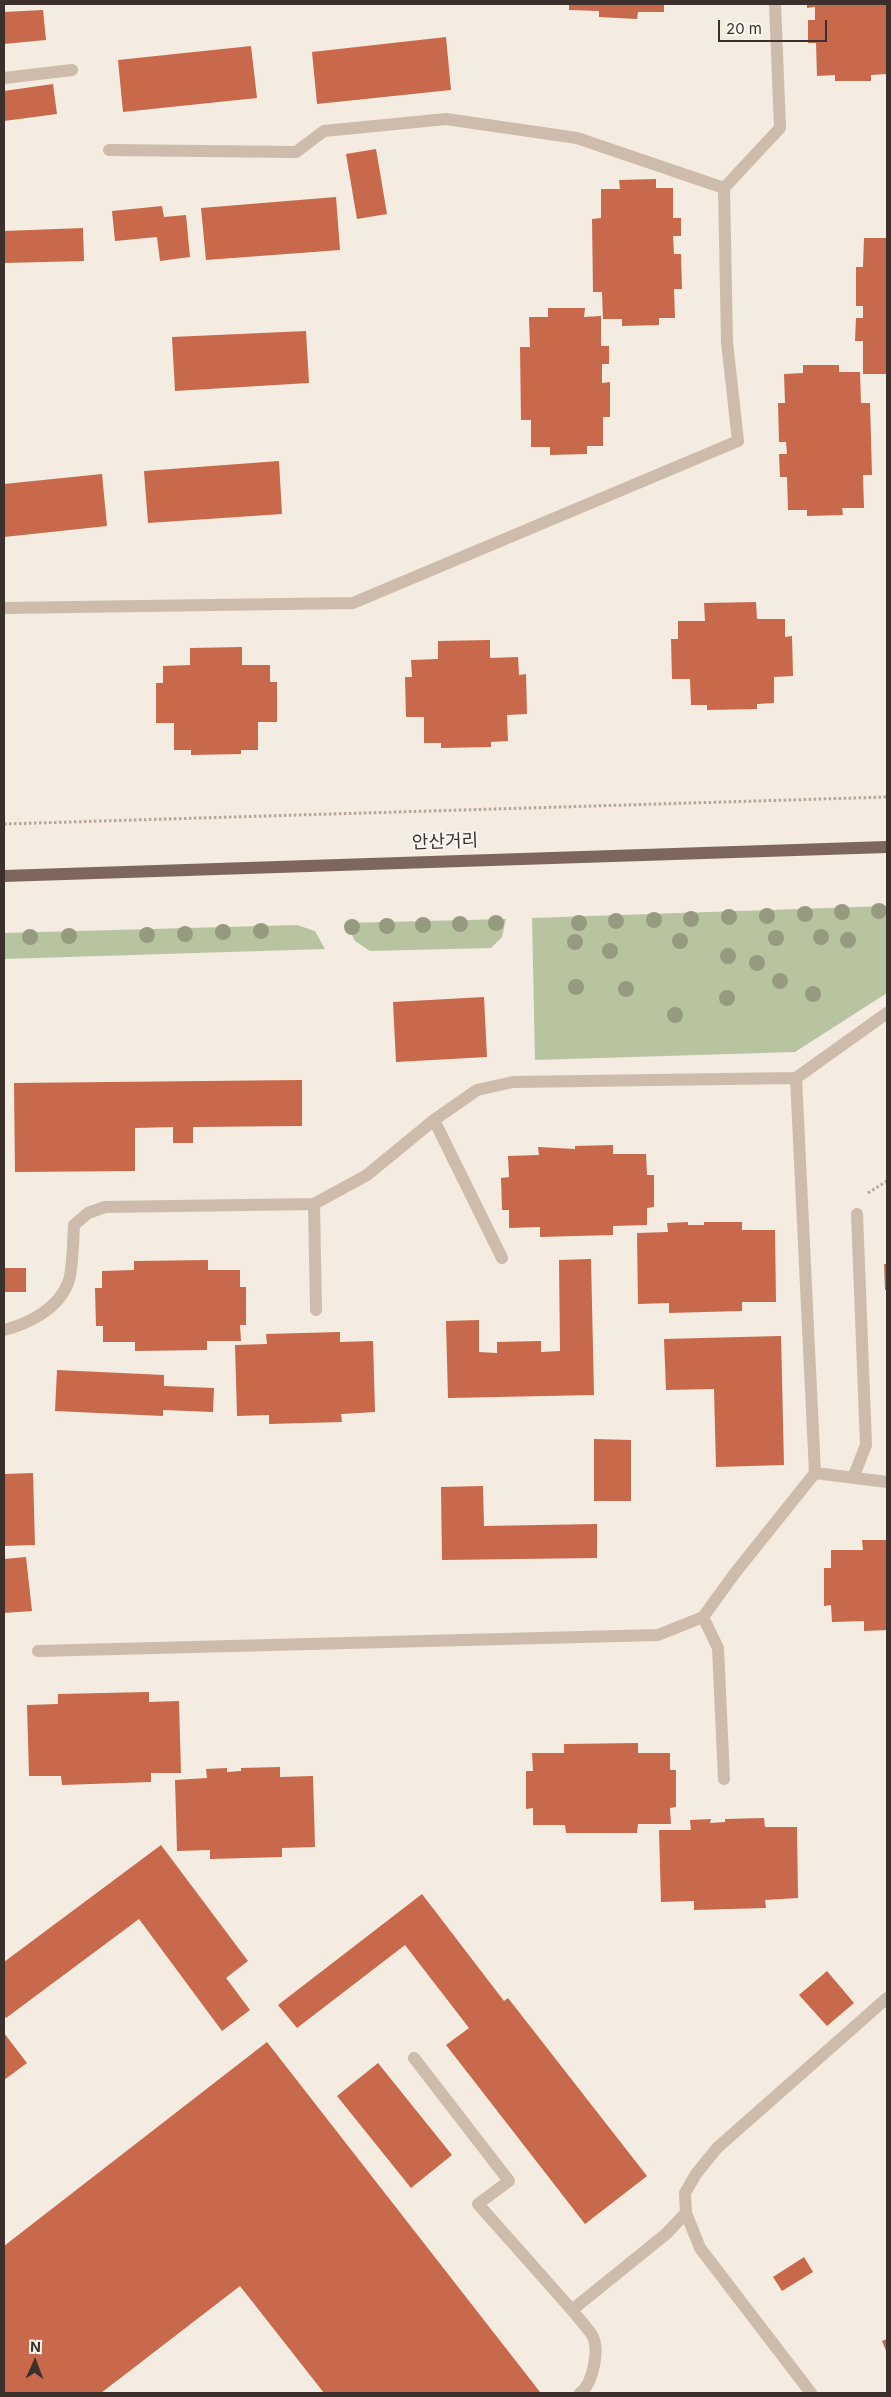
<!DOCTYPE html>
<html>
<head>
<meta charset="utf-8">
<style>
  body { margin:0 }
  #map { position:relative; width:891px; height:2397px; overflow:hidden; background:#f4ebe1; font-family:Inter,sans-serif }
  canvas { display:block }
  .frame { position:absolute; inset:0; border:5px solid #3b302b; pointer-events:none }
  .north { position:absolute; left:10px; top:2337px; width:50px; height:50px; -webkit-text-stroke:4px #fbf5ee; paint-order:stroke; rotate:2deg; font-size:14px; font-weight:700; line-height:20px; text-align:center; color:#3b302b }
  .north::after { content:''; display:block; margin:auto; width:18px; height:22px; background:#3b302b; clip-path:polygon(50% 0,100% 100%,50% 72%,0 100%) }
  .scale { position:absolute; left:718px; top:20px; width:109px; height:22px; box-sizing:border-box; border:2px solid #3b302b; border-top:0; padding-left:6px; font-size:15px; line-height:18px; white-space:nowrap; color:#3b302b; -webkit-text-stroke:4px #fbf5ee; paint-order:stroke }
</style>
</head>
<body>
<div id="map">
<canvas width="891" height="2397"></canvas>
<div class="frame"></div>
<div class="north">N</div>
<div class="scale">20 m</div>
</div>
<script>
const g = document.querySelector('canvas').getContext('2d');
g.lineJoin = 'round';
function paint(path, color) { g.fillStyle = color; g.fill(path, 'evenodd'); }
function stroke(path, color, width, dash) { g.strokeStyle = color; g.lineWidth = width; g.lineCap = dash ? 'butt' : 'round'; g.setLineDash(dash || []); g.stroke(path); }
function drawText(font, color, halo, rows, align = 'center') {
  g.font = font + ' Inter,"Noto Sans KR",sans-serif'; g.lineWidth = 4; g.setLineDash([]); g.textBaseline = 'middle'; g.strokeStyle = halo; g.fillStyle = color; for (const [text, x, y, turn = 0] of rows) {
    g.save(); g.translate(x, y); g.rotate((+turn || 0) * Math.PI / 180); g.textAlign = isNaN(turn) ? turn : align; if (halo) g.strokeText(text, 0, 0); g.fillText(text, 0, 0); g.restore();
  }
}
paint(new Path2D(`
  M887 906V993L795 1052 535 1060 532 918Z
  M506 919 502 937 491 948 370 951 355 941 346 923Z
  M297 925 315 931 325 949 4 959V933Z`), '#b8c4a0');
paint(new Path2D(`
  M569 4H664V12H638L637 19 599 17V11L569 10Z
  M807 4H887V74L871 75V81H835V75L817 76 816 43H808V20H815V7L807 8Z
  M43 10 46 40 4 44V12Z
  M446 37 451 90 317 104 312 52Z
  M251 46 257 98 123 112 118 60Z
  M53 84 57 114 4 121V91Z
  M376 149 387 214 357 219 346 154Z
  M656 179V188H673V218H681V236H673L674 254H681L682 289H674L675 318H659V325L622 326V319H603L602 292H593L592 219 601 218V189H620L619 180Z
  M336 197 340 250 206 260 201 208Z
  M162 206 164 217 186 215 190 257 160 261 157 237 115 241 112 211Z
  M83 228 84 261 4 263V231Z
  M864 238H887V374H863V341H855L856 318H863V306H856V267H863Z
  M548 308H585L584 317 601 316V346H609V364H602V383L610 382V417H603V446H587V454L550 455V447H531V420H521L520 347H530L529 317H548Z
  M306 331 309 383 175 391 172 337Z
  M803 365H839V372H860L861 403H870L872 475H863L864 508H842L843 515 807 516V510H788L787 477H780L779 454H787L786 442H779L778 403H785L784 374 803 373Z
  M279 461 282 514 148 523 144 471Z
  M102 474 107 526 4 537V484Z
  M756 602 757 619H785V637L792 636 793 676 774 677V703L757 704V709L707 710V705H691L690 679H672L671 639H678V621H705L704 603Z
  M490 640V658L518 657 519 675 526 674 527 714 507 715 508 741 491 742V747L441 748V743H424V717H406L405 677H412L411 660 438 659V641Z
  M242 647V665H270V682H277V722H258V750H241V754L191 755V750H174V723H156V683H163V666L190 665V648Z
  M484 997 487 1057 396 1062 393 1002Z
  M302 1080V1126L193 1127V1143H173V1127L135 1128V1171L15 1172 14 1083Z
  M613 1145V1154H646L647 1175H654V1207L647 1208V1225L613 1226V1235L540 1237V1227L509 1228V1210H502L501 1178 509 1177 508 1156 539 1155 538 1147 575 1149V1146Z
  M688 1222V1225H704V1222H742V1230H775L776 1302H742V1311L669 1313V1303L638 1304 637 1233 668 1232 667 1223Z
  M591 1259 594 1395 448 1398 446 1321 479 1320V1352L497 1353V1342L541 1341V1352L560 1351 559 1260Z
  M208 1260V1270H240V1287H246V1325H240L241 1341H207V1350L135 1351V1342H103V1326H96L95 1288H102V1271L134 1270V1261Z
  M884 1264H887V1290H885Z
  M4 1268H26V1292H4Z
  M340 1332V1342L373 1341 375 1412 341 1414 342 1422 269 1424V1415L237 1416 235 1345 267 1344 266 1334Z
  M781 1336 784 1465 716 1467 714 1389 666 1390 664 1339Z
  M57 1370 164 1375V1386L214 1388 213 1412 163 1410V1416L55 1411Z
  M594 1439 631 1440V1501H594Z
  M33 1473 35 1545 4 1546V1474Z
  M483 1486 484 1526 597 1524V1558L442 1560 441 1487Z
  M862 1540H887V1630L864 1631V1621L832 1622 831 1605 824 1606V1568H831V1550H863Z
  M26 1557 32 1611 4 1613V1559Z
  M149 1692V1702L179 1701 181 1773H151V1782L62 1785 61 1776H29L27 1705 58 1704V1694Z
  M638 1743V1753H670V1770H676V1807L670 1808 671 1824H638L637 1833H566L565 1825H533V1808L526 1809V1771H533L532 1753H564V1744Z
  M280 1767V1777L313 1776 315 1847 282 1848V1857L210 1859V1850L177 1851 175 1780 207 1778 206 1769 227 1768V1772L241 1771V1768Z
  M764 1818 765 1827H797L798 1898 765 1900 766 1908 694 1910V1901L661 1902 659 1830H691L690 1820 711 1819 710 1823 725 1822V1819Z
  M161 1845 248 1961 226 1978 250 2010 222 2031 139 1919 6 2018 4 2015V1962Z
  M422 1894 504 2001 508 1998 647 2176 585 2224 446 2045 469 2028 405 1945 297 2028 278 2005Z
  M827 1971 854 2003 827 2026 799 1995Z
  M4 2033 27 2063 4 2080Z
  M267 2042 540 2392 324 2393 240 2286 101 2393H4V2246Z
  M378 2063 452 2155 411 2188 337 2096Z
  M804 2257 813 2272 782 2291 773 2277Z
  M887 2339V2353L882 2341Z`), '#c8694b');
stroke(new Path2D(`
  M4 824 887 797
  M868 1193 887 1181`), '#b9a596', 3, [2.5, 2.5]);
stroke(new Path2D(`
  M4 78 72 70
  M109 150 296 152 324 131 446 119 577 138 724 188
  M414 2058 509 2181 478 2204 572 2310 666 2234 686 2213
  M572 2310C578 2318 586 2326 592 2335 600 2349 593 2384 580 2393`), '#cdbbac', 12);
stroke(new Path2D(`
  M4 608 353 603 738 441 727 342 724 188 780 128 775 4
  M434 1120 502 1258
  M314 1204 316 1310
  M4 1330C28 1324 58 1309 68 1283 73 1272 73 1239 74 1225L88 1213 105 1207 314 1204 367 1175 434 1120 477 1090 513 1082 796 1078 887 1013
  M815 1473 887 1482
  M853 1478 866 1445 857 1214
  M703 1617 718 1648 724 1779
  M38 1651 658 1635 703 1617 735 1573 815 1473 796 1078
  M811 2393 700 2248 686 2213 685 2193 696 2174 717 2148 887 1998`), '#cdbbac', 12);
stroke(new Path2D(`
  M4 876 887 847`), '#7d675c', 12);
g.fillStyle = '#969b7f';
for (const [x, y] of [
  [879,911],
  [842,912],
  [805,914],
  [767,916],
  [729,917],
  [691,919],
  [654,920],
  [616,921],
  [496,923],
  [579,923],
  [460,924],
  [423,925],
  [387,926],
  [352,927],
  [261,931],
  [223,932],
  [185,934],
  [147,935],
  [69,936],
  [30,937],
  [821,937],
  [776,938],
  [848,940],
  [680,941],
  [575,942],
  [610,951],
  [728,956],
  [757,963],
  [780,981],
  [576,987],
  [626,989],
  [813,994],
  [727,998],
  [675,1015]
]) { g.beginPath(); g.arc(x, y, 8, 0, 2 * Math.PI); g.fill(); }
drawText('18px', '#3b302b', '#fbf5ee', [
  ["안산거리",445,842,-2]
]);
</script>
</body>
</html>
